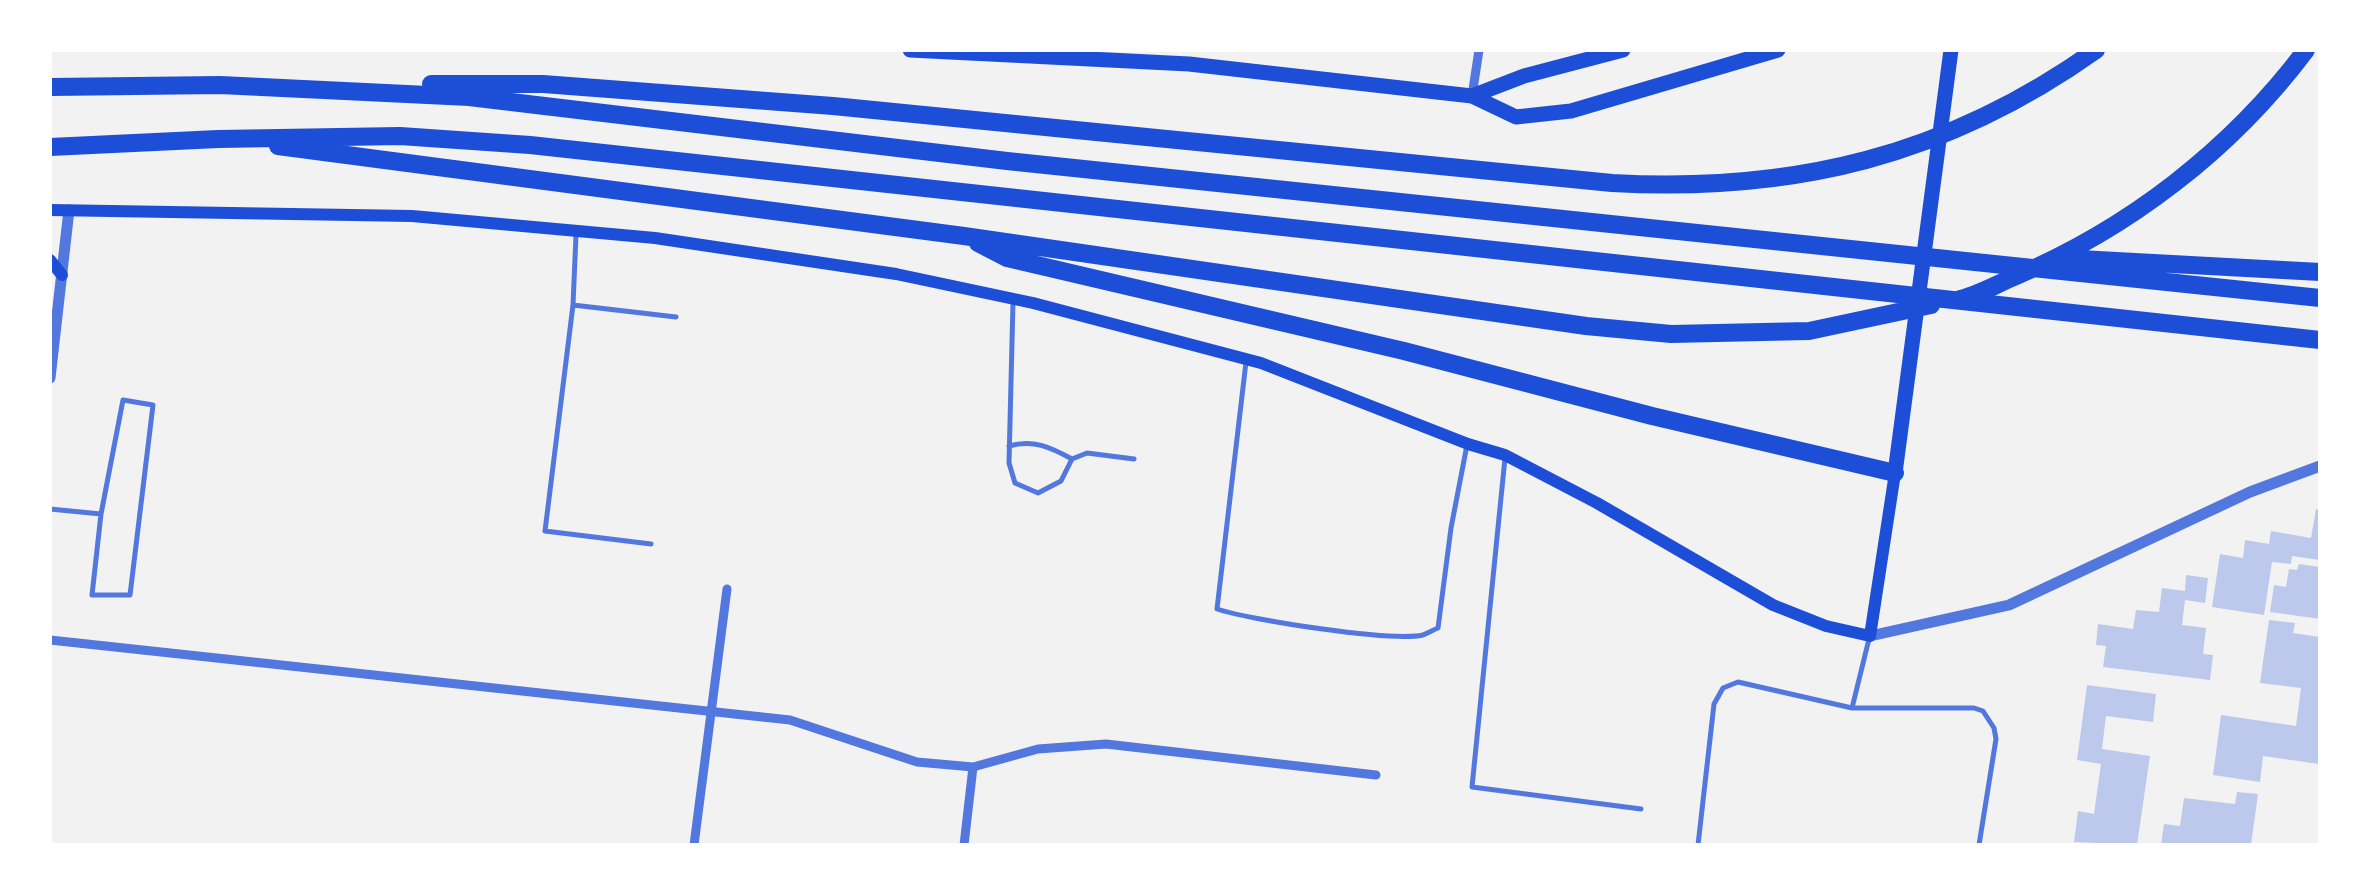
<!DOCTYPE html>
<html>
<head>
<meta charset="utf-8">
<style>
  body { margin:0 }
  #map { position:relative; width:2370px; height:895px; overflow:hidden; background:#f2f2f2; font-family:Quicksand,sans-serif }
  canvas { display:block }
  .frame { position:absolute; inset:0; border:52px solid #fff; pointer-events:none }
</style>
</head>
<body>
<div id="map">
<canvas width="2370" height="895"></canvas>
<div class="frame"></div>
</div>
<script>
const g = document.querySelector('canvas').getContext('2d');
g.lineJoin = 'round';
function paint(path, color) { g.fillStyle = color; g.fill(path, 'evenodd'); }
function stroke(path, color, width, dash) { g.strokeStyle = color; g.lineWidth = width; g.lineCap = dash ? 'butt' : 'round'; g.setLineDash(dash || []); g.stroke(path); }
paint(new Path2D(`
  M2316 509 2320 510V560L2292 556 2291 564 2272 562 2264 615 2212 607 2220 554 2243 558 2245 540 2269 544 2271 531 2311 538Z
  M2299 564 2320 567V619L2270 612 2274 585 2286 587 2289 569 2297 570Z
  M2186 575 2208 578 2205 603 2185 600 2182 625 2206 628 2203 654 2213 655 2210 680 2103 667 2106 646 2096 645 2098 624 2133 629 2136 610 2159 612 2162 588 2185 591Z
  M2269 620 2295 623 2293 633 2320 637 2319 764 2263 756 2260 782 2213 775 2221 715 2296 726 2301 688 2260 683Z
  M2087 685 2156 694 2153 722 2106 716 2102 749 2150 756 2137 845 2074 842 2078 811 2094 814 2101 764 2077 760Z
  M2237 792 2258 794 2251 845H2161L2164 824 2180 826 2184 798 2235 804Z`), '#bdc9ec');
stroke(new Path2D(`
  M576 235 573 305 545 531 651 544
  M1013 302 1009 463 1015 483 1038 493 1061 481 1072 459 1087 453 1134 459
  M573 305 676 317
  M1246 362 1217 609C1250 620 1392 642 1423 635 1428 633 1433 630 1438 628L1451 528 1467 445
  M123 400 153 405 130 595H92L101 514Z
  M1009 446C1033 439 1050 447 1072 459
  M1505 458 1472 787 1641 809
  M50 509 101 514
  M1869 639 1852 708H1974L1983 711 1994 728 1996 739 1979 845
  M1698 845 1714 704 1723 688 1738 682 1852 708`), '#5277de', 5);
stroke(new Path2D(`
  M1472 96 1479 50
  M50 640 790 720 917 762 973 767 1038 749 1106 744 1376 775
  M694 845 727 589
  M964 845 973 767`), '#5277de', 9);
stroke(new Path2D(`
  M50 378 69 210
  M1870 636 2009 605 2250 492 2320 466`), '#5277de', 11);
stroke(new Path2D(`
  M50 210 412 216 655 238 896 274 1033 303 1261 363 1468 444 1505 455 1597 503 1773 605 1826 626 1870 636 1895 473
  M50 260 62 275`), '#1d4ed8', 12);
stroke(new Path2D(`
  M910 50 1189 64 1472 96 1516 117 1571 111 1778 50
  M1472 96 1524 76 1623 50
  M1895 473 1951 50`), '#1d4ed8', 15);
stroke(new Path2D(`
  M431 84H543L833 106 1612 183C1793 193 1947 156 2096 50
  M50 87 220 85 469 97 1007 161 2320 298
  M278 146 964 236 1586 326 1671 334 1809 331 1931 305
  M50 147 218 139 400 136 530 145 2320 340
  M978 243 1007 258 1404 351 1652 416 1895 473
  M2061 258 2320 272
  M1957 300C1976 296 1995 285 2014 277 2128 229 2231 150 2306 50`), '#1d4ed8', 18);
</script>
</body>
</html>
